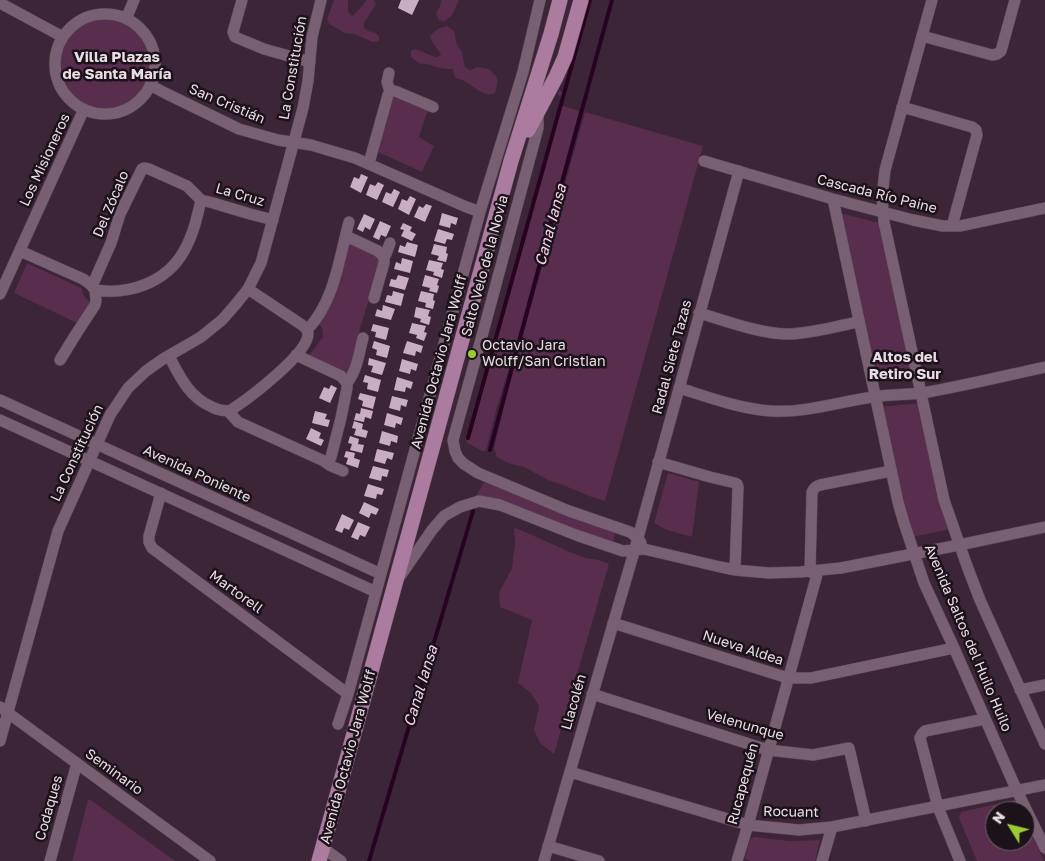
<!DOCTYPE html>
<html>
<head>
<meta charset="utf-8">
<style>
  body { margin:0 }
  #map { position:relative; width:1045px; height:861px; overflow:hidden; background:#3b2536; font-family:"Golos Text",sans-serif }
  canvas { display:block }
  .north { position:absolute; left:985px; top:801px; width:50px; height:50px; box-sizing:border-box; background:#1c1219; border:1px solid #6e636b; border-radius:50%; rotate:306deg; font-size:14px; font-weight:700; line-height:20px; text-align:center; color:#eadce6 }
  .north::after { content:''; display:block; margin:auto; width:18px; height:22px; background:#9bcb33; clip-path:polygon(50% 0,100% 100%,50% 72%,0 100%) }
</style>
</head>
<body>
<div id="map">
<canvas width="1045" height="861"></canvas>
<div class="north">N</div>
</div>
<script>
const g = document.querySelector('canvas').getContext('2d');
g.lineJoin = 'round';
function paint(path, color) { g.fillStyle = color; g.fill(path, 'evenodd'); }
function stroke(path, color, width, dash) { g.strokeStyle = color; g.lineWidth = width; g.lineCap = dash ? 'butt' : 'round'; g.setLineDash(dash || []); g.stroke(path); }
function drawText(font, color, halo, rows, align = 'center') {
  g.font = font + ' "Golos Text",sans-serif'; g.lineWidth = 5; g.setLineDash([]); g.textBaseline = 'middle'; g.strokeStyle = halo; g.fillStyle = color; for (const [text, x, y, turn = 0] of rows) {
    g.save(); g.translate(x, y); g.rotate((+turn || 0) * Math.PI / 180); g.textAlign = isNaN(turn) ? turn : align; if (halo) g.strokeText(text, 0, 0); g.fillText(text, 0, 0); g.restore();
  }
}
paint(new Path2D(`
  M334 0H348V11L352 16C358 12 362 5 367 0H374L376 4 364 23V28L368 31 376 33 379 37V41L373 42 354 34 345 33 329 24 327 19Z
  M441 0H459L452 15 444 22 439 20 436 13 440 6Z
  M590 0H592L568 81 565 79C576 53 582 27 590 0Z
  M60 64a46 46 0 1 1 92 0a46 46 0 1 1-92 0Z
  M447 26 454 31 457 45 462 52 465 67 470 70 477 67 484 68 490 70 496 76 498 81 495 93C483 98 473 85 464 81 461 79 458 79 455 78L453 69C447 69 442 69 436 67 430 65 427 63 420 64L411 57V51L415 49C423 51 429 56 437 57L441 55C438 48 432 44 430 36L437 29Z
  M559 91 565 92 561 105 579 111 514 352 497 407 486 451H482L466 442 550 141 561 97 557 94Z
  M392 95 428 109 419 137 434 146 422 172 376 151Z
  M585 112 703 146 605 501 589 496 563 485 548 480 524 467 508 463 497 457 494 448 509 385Z
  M840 213 883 224 915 378 876 381Z
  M346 240 381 258 372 302H368L359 332 363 334 350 377 307 358 323 337 322 327 316 322Z
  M27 263 81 288 84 296 90 302 79 324 14 293Z
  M920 403 951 529 912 537 880 407Z
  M668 473 699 482 692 537 667 530 654 523Z
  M486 479 615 533 613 542 514 507 471 504Z
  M516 528 570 552 586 558 598 560 609 564 554 754 540 743 534 730 539 706 531 693 518 683 532 620 500 607 499 593 512 568 515 543 514 529Z
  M88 800H91L175 861H72Z
  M1015 800 1020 811H995V841H1025V821L1044 861H977L959 818 961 812Z
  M755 837 789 841 820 840 815 861H751L745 859 750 839Z`), '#582d4e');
stroke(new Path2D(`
  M468 438 590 0
  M490 450 546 241 612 0
  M369 861 473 511`), '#280221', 4);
paint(new Path2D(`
  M401 0H419L412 15 398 8Z
  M361 174 368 177 361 193 350 187 354 177 359 179Z
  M378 182 384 185 377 200 366 195 370 184 375 186Z
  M394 189 400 192 393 207 382 202 386 192 391 194Z
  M410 196 416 199 409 215 398 209 402 199 407 201Z
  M426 204 432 206 425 222 414 217 419 206 423 208Z
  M442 213 458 218 456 225 451 223 450 228 439 225Z
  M364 214 375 219 370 230 365 227 363 232 357 229Z
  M380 221 391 226 386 237 381 235 379 240 373 237Z
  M403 223 412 227 410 231 416 234 412 241 401 236 404 230 400 229Z
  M438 229 454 234 452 240 447 239 445 244 434 241Z
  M407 242 418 245 415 257 398 252 400 245 405 247Z
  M434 244 447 247 446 253 448 254 446 262 437 260 439 256 431 254Z
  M402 258 413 261 410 273 394 269 396 262 401 264Z
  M429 260 443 263 441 269 444 270 442 278 433 275 434 272 426 270Z
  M398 275 409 278 405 290 389 286 391 279 396 280Z
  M425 275 439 279 437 285 439 286 437 293 429 291 430 288 422 286Z
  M393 291 404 294 401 306 385 302 387 295 392 296Z
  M421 291 434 294 433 300 435 301 433 309 425 307 426 303 418 301Z
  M383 305 395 309 391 320 375 316 377 309 382 311Z
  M416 307 430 310 428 316 431 317 429 325 420 322 421 319 414 317Z
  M412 323 426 326 424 332 427 333 424 341 416 338 417 335 409 333Z
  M373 324 389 328 386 340 375 337 376 332 371 331Z
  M374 341 390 346 387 358 376 355 377 350 372 348Z
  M407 341 423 346 421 353 416 351 415 356 403 353Z
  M369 358 386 363 382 375 371 372 373 366 368 365Z
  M402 359 418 364 416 371 411 369 410 374 399 371Z
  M365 375 381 380 378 392 367 389 368 383 363 382Z
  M397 377 413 382 411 389 406 387 405 392 394 390Z
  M331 385 337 388 330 403 319 398 324 387 329 389Z
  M360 393 376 397 373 409 362 406 363 401 358 399Z
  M392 396 408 400 406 407 401 405 400 411 389 408Z
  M361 408 373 411 371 419 365 417 364 422 354 420 356 413 360 414Z
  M315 411 327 414 325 419 330 420 328 427 312 423Z
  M387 413 403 418 401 425 396 423 395 428 384 425Z
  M354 421 363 424 362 429 368 431 366 438 354 435 356 429 352 428Z
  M311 428 321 433 319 438 324 440 321 446 306 439Z
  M382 431 398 436 397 443 391 441 390 446 379 443Z
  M350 436 359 439 358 444 364 445 362 453 350 450 352 444 348 443Z
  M377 449 394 453 392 460 387 458 385 464 374 461Z
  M346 451 355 453 354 458 360 460 358 468 346 464 348 458 344 457Z
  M373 466 389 470 387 477 382 476 381 481 369 478Z
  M368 484 384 489 382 495 377 494 376 499 364 496Z
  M364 502 379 509 376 515 371 513 369 518 359 513Z
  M342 514 354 520 349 530 344 528 342 533 335 530Z
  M358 522 370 527 365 537 360 535 358 540 351 537Z`), '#c9adc1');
const street = new Path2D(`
  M242 0 233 32 235 37 264 49 310 62
  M932 0 885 170 882 197 884 222 944 500 967 566 980 600 1045 744
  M0 3 63 37
  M55 64a50 50 0 1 1 100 0a50 50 0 1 1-100 0Z
  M126 19 134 0
  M922 36 992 55 997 54 1001 51 1015 0
  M389 73 387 82 390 91
  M150 85 165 93 239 129 278 140 311 145 355 158 464 206 480 212
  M902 107 972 127 976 130 977 135 952 226
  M538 113V128L488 314 453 440 455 451 458 458 464 464 478 473 569 511 630 532 638 538 641 543
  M704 161 833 199 913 220 943 226H960L1045 208
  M369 163 388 95 390 91H395L433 107
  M833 199 898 502 904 523 924 583 954 648 1017 791 1045 848
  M201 200 213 203 250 214 273 220
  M346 236 378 251 384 257V263L374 298
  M20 251 83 279 90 284 95 290C129 295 166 283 184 251 193 235 197 218 201 200
  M384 257 386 254 390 243
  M92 286 111 243 120 214 142 169 144 168 149 169 187 186 201 200
  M0 294 84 109
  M699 313C727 321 757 333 786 334 811 334 835 326 859 322
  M307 330C335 301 339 258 349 222
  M169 356C180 377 189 397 212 407 218 410 224 412 231 410 248 399 308 354 308 334 308 330 306 328 302 325L248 289
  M60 360 76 334 95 305 96 301 95 290
  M347 383C357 371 359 353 363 338
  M679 388C708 397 740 409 771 411 806 413 838 402 873 397 889 394 906 395 922 393 963 386 1004 376 1045 367
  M0 400 381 574
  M228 411 238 422 324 461H329L331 457 341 418 347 388V383L341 376 296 355
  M0 420 376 592
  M325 462 331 466 343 471
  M658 462 710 477 735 483 737 484 738 487 735 570
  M161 493 149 536V542L152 548 348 694
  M810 572 812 492C814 488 816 486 820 485L891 471
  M401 575 432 530 444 516 460 507 479 501 500 505 576 535 623 551 644 549 716 566 735 570 769 573 800 572 841 568 959 545 1045 527
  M613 623 788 678H811L954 648
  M1020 690 1045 685
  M592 694 768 750 813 755 849 748 866 821
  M0 707 210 861
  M338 724 348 694 381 574 480 212 523 72 540 0
  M0 741 58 531 110 415 128 388 146 371 163 359 201 337 222 320 236 304 248 289 261 263 303 108 308 81 312 37 321 0
  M570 772 748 825 799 830 832 827 1045 785
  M548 846 599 861
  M323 848 341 861
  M50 861 77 763
  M544 861 634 552 739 171
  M737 861 748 825 818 571
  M822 861 832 827
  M960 861 938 807 920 738 922 734 925 731 985 719`);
const primary = new Path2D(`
  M528 130 556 77 565 57 581 0
  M319 861 511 161 551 34 560 0`);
stroke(street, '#554451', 12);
stroke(primary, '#554451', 16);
stroke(street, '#785f72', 11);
stroke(primary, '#ac7ba0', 15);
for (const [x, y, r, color] of [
  [472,354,5,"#9bcb33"]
]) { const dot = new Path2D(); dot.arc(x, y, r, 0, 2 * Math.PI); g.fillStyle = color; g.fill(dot); stroke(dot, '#1c1219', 2); }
drawText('14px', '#eadce6', '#1c1219', [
  ["La Constitución",293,68,-80],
  ["San Cristián",227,104,23],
  ["Los Misioneros",45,160,-65],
  ["Cascada Río Paine",877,194,14],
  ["La Cruz",240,195,16],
  ["Del Zócalo",111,204,-67],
  ["Salto Velo de la Novia",485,266,-75],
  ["Radal Siete Tazas",672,357,-75],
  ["Avenida Octavio Jara Wolff",439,362,-75],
  ["La Constitución",77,453,-65],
  ["Avenida Poniente",197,474,25],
  ["Martorell",236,592,36],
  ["Avenida Saltos del Huilo Huilo",968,638,67],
  ["Nueva Aldea",743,648,18],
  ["Llacolén",574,702,-74],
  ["Velenunque",745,725,16],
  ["Avenida Octavio Jara Wolff",348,757,-75],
  ["Seminario",114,772,36],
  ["Rucapequén",743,784,-75],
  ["Codaques",49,808,-74],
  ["Rocuant",791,812,1]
]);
drawText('14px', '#eadce6', '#1c1219', [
  ["Octavio Jara",482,346],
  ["Wolff/San Cristian",482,362]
], 'left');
drawText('bold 15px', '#eadce6', '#1c1219', [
  ["Villa Plazas",117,57],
  ["de Santa María",117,74],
  ["Altos del",905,357],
  ["Retiro Sur",905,374]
]);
drawText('italic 15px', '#f6d3ed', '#1c1219', [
  ["Canal Iansa",551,225,-75],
  ["Canal Iansa",421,686,-73]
]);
</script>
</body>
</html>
